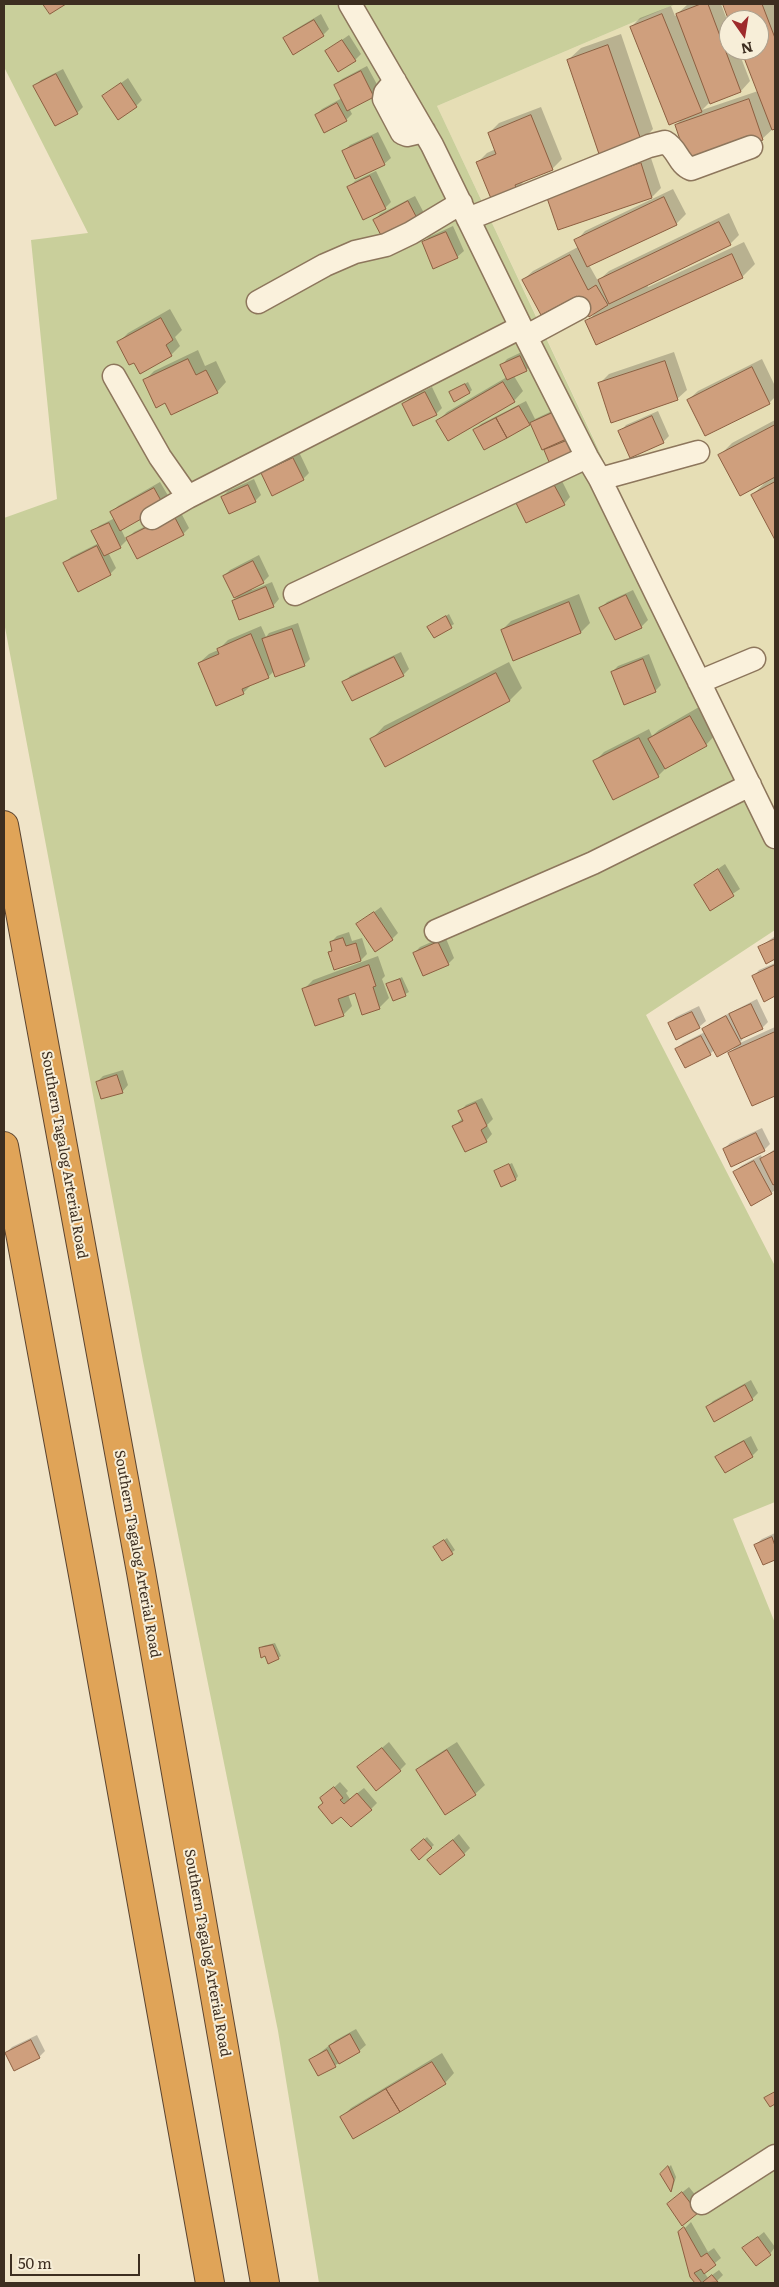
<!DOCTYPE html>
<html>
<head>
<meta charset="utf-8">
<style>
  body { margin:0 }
  #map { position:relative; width:779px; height:2287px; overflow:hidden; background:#f0e4c8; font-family:Literata,serif }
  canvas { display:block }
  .frame { position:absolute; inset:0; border:5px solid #3d2e20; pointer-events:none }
  .north { position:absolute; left:719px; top:10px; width:50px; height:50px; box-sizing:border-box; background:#f7eed8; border:1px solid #ada18e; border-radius:50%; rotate:167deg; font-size:14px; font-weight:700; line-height:20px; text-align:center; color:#3d2e20 }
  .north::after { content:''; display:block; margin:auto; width:18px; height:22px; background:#9e2a2b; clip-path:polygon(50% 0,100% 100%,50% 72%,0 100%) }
  .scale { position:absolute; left:10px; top:2254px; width:130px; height:22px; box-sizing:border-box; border:2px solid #3d2e20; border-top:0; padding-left:6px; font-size:15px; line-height:18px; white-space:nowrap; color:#3d2e20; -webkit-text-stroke:4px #f7eed8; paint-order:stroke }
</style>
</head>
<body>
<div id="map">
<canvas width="779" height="2287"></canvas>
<div class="frame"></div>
<div class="north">N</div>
<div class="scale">50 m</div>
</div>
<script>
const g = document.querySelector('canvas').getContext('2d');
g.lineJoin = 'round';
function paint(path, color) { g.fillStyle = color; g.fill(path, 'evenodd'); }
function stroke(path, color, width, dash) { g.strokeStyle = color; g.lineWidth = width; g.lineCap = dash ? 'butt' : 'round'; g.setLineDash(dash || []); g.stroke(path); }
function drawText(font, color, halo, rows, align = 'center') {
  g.font = font + ' Literata,serif'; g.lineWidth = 4; g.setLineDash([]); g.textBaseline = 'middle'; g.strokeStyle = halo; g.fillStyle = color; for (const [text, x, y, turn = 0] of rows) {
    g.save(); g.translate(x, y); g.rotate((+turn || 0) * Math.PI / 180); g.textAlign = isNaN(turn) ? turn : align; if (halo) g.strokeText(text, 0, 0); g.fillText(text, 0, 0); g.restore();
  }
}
paint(new Path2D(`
  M676 4H775V805L768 808 437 106ZM729 20H759V50H729Z`), '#e6deb5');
paint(new Path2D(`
  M4 4H676L437 106 767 808 775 805V930L646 1015 775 1266V1502L733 1519 775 1623V2283H319L278 2031 143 1361 4 622V518L57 499 31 240 88 233 4 67Z`), '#c9cf9b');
paint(new Path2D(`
  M688 4H721L729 25V50H738L750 81 741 91 710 102 702 110 758 91 742 50H759V20H731L724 4H775V127L762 139 676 125 683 118 631 27 640 18 671 6 675 16Z
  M321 14 329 29 323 35 285 38 291 32Z
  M621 34 653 129 641 142 568 60 581 48Z
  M349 35 361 54 355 60 326 51Z
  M367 66 380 90 373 96 349 108 352 114 346 120 316 115 322 109 342 98 335 85 342 79Z
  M63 69 83 107 77 113 55 124 35 86 41 80Z
  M128 78 142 100 136 106 103 96Z
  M541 107 562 159 552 169 525 180 516 190 478 162 487 153 496 149 489 133 499 123Z
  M378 132 391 158 384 164 356 177 344 151 350 145Z
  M650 155 661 188 652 197 548 195Z
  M376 171 391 202 385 208 349 187 355 181Z
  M673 189 686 214 676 224 589 265 598 281 609 271 729 213 739 235 730 244 647 284 648 287 744 242 755 264 742 277 587 322 596 312 578 295 523 280 533 271 578 247 576 241 585 231Z
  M415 196 425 215 419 221H374L380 214Z
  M453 226 464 251 457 257 423 243 429 237Z
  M170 309 182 330 175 337 180 346 171 355 134 361 118 343 128 333Z
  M198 350 205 366 216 361 226 382 217 392 166 402 144 381 154 371Z
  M526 350 532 364 526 370 514 376 523 391 514 401 438 421 447 412 507 377 501 366 507 359Z
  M674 352 687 390 677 399 599 384 609 374Z
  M762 359 775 386V397L769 403 705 434 688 400 698 391Z
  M468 382 472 390 470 392H450Z
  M432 387 442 408 436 414 403 404 410 398Z
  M526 401 535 419 567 404 584 451H546L552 444 543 448 531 422 529 424 475 430 481 424Z
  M658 411 669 436 663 442 620 432 626 425Z
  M775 420V538L752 495 767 481 720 455 732 443Z
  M299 452 309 473 303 479 262 473 269 467Z
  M560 477 570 497 564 504 517 502Z
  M254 479 261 495 255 501 222 497 228 491Z
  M160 482 170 499 121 529 126 540 134 532 179 509 189 528 183 534 128 539 120 547 108 552 116 568 110 574 65 563 71 557 99 543 93 532 99 526 115 518 112 512 118 506Z
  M259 555 269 576 263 582 251 588 252 590 272 582 279 599 273 606 233 601 240 594 224 576 230 570Z
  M633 590 648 620 641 627 616 639 601 608 607 602Z
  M579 594 590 623 581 632 502 630 511 621Z
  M449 614 454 624 434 637 428 627Z
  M298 623 310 659 304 665 274 671 269 676 253 683 243 693 199 663 209 654 218 650 228 640 261 626 266 637 269 633Z
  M401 652 409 669 403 675 344 683 350 676Z
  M649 654 661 685 655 691 612 672 618 666Z
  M509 662 522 688 510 700 385 765 372 739 384 726Z
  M699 707 715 735 706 745 668 766 658 776 595 761 604 752 649 729 652 736 659 730Z
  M725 864 740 889 710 909 695 885Z
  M381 907 398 933 392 939 358 924Z
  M349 932 352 941 362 938 367 954 361 960 335 968 330 952 333 949 331 942 337 936Z
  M445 936 454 958 448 964 414 953 420 947Z
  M775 936V958L767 962 760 947Z
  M378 956 385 976 382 979 389 998 379 1008 356 992 348 994 352 1006 343 1015 304 989 313 980Z
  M775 963V995L765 1000 753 977 759 970Z
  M402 977 409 992 394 1000 388 984Z
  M757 999 768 1022 762 1028 745 1035 740 1043 775 1027V1094L752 1105 729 1053 738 1045 714 1050 710 1054 677 1049 683 1043 705 1032 704 1029 710 1023Z
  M699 1006 706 1021 699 1027 676 1038 669 1023 676 1017Z
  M123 1070 128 1085 122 1092 97 1082 103 1076Z
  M482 1098 493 1119 487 1125 492 1134 486 1141 454 1126 463 1118 460 1111 466 1105Z
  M762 1128 770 1144 764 1150 724 1149 730 1143Z
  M775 1149V1190L771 1193 735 1172 741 1166 761 1155 762 1158Z
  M512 1163 518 1176 516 1179 496 1171Z
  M751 1380 758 1393 752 1399 707 1407 713 1401Z
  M751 1436 758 1450 752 1456 717 1457 723 1451Z
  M775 1533V1558L763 1563 755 1545 762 1539Z
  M447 1538 455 1550 443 1559 435 1547Z
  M275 1643 281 1656 278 1658 260 1649 263 1646Z
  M389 1742 406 1764 400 1770 365 1762Z
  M457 1742 485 1785 475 1794 418 1770 427 1761Z
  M340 1782 348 1791 346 1793 350 1799 364 1788 377 1803 371 1809 342 1815 325 1803 328 1793Z
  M459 1834 470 1848 464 1854 429 1860Z
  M427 1837 434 1845 419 1858 412 1850Z
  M356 2029 366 2045 359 2051 319 2075 311 2060 336 2040Z
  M37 2035 45 2051 39 2057 6 2053 12 2047Z
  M442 2053 454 2073 445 2083 341 2118 351 2108Z
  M671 2165 676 2177 672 2190 661 2175Z
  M689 2187 704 2206 683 2224 675 2198Z
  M691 2222 708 2252 714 2248 721 2258 704 2272 708 2278 719 2270 723 2275 715 2283H698L691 2276 680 2233Z
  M764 2232 775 2247 770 2254 744 2248Z`), '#0003');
const building = new Path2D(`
  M43 4H66L50 14Z
  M701 4H708L741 92 710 104 676 14Z
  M723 4H762L775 38V129L772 130 741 50H759V20H729Z
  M662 14 702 112 669 125 630 27Z
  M314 20 324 36 293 55 283 38Z
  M342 40 356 61 338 72 325 51Z
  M608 45 642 143 600 157 567 60Z
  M361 71 374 97 347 111 334 85Z
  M56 74 78 114 55 126 33 86Z
  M121 83 137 107 118 120 102 96Z
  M749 99 763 140 689 166 675 125Z
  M337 103 347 121 324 133 315 115Z
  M531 115 553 170 515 185 517 191 492 201 476 162 496 154 488 133Z
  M372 137 385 165 355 179 342 151Z
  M641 163 652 198 558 230 546 195Z
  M370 176 386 209 363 220 347 187Z
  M664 197 677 225 587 267 574 240Z
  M408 201 419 222 384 241 373 220Z
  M719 222 731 245 609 304 598 280Z
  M446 232 458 258 433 269 422 242Z
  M732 254 743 278 596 345 585 321Z
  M570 255 588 290 596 285 608 305 589 317 577 296 541 315 522 280Z
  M161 318 173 340 166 345 172 356 140 374 134 363 129 365 117 342Z
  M520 356 527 371 507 380 500 365Z
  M188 359 196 375 206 370 218 393 171 415 165 403 156 408 143 380Z
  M665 361 678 400 611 423 598 383Z
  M752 367 770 404 705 436 687 400Z
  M503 382 515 402 448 441 436 421Z
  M465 384 470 393 454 402 449 392Z
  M425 392 437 415 413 426 402 404Z
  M519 406 530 425 507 438 496 418Z
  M561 409 573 436 542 450 530 423Z
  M652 416 664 443 630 458 618 431Z
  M496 418 507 438 484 450 473 430Z
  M775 425V477L740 496 718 455Z
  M571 439 578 458 552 469 544 450Z
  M293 458 304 480 272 496 261 473Z
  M775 482V540L751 495Z
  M553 483 565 505 526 523 515 501Z
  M248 485 256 502 229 514 221 497Z
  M154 488 164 506 120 531 110 512Z
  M173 514 184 535 137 559 126 538Z
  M109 523 121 548 104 556 91 531Z
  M97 546 111 575 78 592 63 563Z
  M253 561 264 583 234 598 223 576Z
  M266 587 274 607 239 620 232 601Z
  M626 595 642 628 615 640 599 608Z
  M569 602 581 633 513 661 501 630Z
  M446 616 452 628 434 638 427 627Z
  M292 629 305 666 275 677 262 639Z
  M251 634 269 678 242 689 244 694 216 706 198 663 219 654 217 649Z
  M394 657 404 676 352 701 342 682Z
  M643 659 656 692 624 705 611 672Z
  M496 673 510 701 385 767 370 739Z
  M690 716 707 746 665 769 648 739Z
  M639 738 659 777 613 800 593 761Z
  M718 869 734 896 710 911 694 885Z
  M374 912 393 940 375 952 356 924Z
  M343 938 346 946 356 943 361 961 334 970 328 952 332 951 330 942Z
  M775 939V959L766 964 758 947Z
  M438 942 449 965 423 976 413 953Z
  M369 965 376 986 373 987 380 1009 362 1015 355 993 338 999 344 1016 315 1026 302 989Z
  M775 965V996L764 1002 752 976Z
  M400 979 406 996 393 1001 386 984Z
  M751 1004 763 1029 741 1039 729 1014Z
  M692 1012 700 1028 676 1040 668 1023Z
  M726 1016 741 1044 717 1057 702 1029Z
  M775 1032V1096L752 1106 728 1053Z
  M701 1036 711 1055 685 1068 675 1049Z
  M117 1075 123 1093 101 1099 96 1082Z
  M476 1103 487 1126 481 1130 487 1142 465 1152 452 1126 463 1121 458 1111Z
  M756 1133 765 1151 731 1167 723 1149Z
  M775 1151V1184L773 1185 760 1159Z
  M754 1161 772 1194 751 1206 733 1172Z
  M509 1164 516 1180 501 1187 494 1171Z
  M745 1385 753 1400 714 1422 706 1407Z
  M744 1441 753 1457 725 1473 715 1457Z
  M772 1537 775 1546V1560L763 1565 754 1545Z
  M444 1540 453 1554 442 1561 433 1547Z
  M273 1645 279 1659 268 1664 265 1656 261 1658 259 1648Z
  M382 1748 401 1771 376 1791 357 1767Z
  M447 1750 476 1795 445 1815 416 1770Z
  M334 1787 343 1798 340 1800 344 1804 357 1793 372 1810 351 1827 341 1817 332 1824 318 1807 323 1803 320 1798Z
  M424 1839 432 1848 419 1860 411 1850Z
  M453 1840 465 1855 440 1875 427 1860Z
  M350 2034 360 2052 339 2064 329 2046Z
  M31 2040 40 2058 14 2071 5 2053Z
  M327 2050 336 2067 318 2076 309 2060Z
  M432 2062 446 2084 400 2112 386 2089Z
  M386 2089 400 2112 353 2139 340 2117Z
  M775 2092V2104L770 2107 764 2098Z
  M668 2166 674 2180 671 2192 660 2174Z
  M682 2192 698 2213 682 2226 667 2204Z
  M684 2227 701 2257 707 2253 716 2265 704 2274 701 2269 694 2273 702 2283H695L690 2277 678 2232Z
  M758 2237 771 2255 756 2266 742 2248Z
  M712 2275 718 2282 702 2283Z`);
paint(building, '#cf9f7d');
stroke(building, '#8d5f41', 1);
const minor = new Path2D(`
  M350 4 432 145 521 327 587 457 600 479 775 837
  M395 81 385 93 384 99 402 133 407 135 424 131
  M468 219 649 146 665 142C678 149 678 164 691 169L751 147
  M258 302 325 265 355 252 386 245 411 233 461 203
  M527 336 579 308
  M114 376 160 457 188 497 521 327
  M600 479 698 452
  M152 518 188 497
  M295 594 587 457
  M699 682 754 659
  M436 931 593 863 750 785
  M702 2203 775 2156`);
const highway = new Path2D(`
  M4 825 141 1572 265 2283
  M4 1146 84 1580 210 2283`);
stroke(minor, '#8d765c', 25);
stroke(highway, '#5b4430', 30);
stroke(minor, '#faf1dc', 22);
stroke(highway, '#e0a458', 28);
drawText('14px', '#3d2e20', '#f7eed8', [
  ["Southern Tagalog Arterial Road",64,1155,80],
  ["Southern Tagalog Arterial Road",137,1554,80],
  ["Southern Tagalog Arterial Road",207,1953,80]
]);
</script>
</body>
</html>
